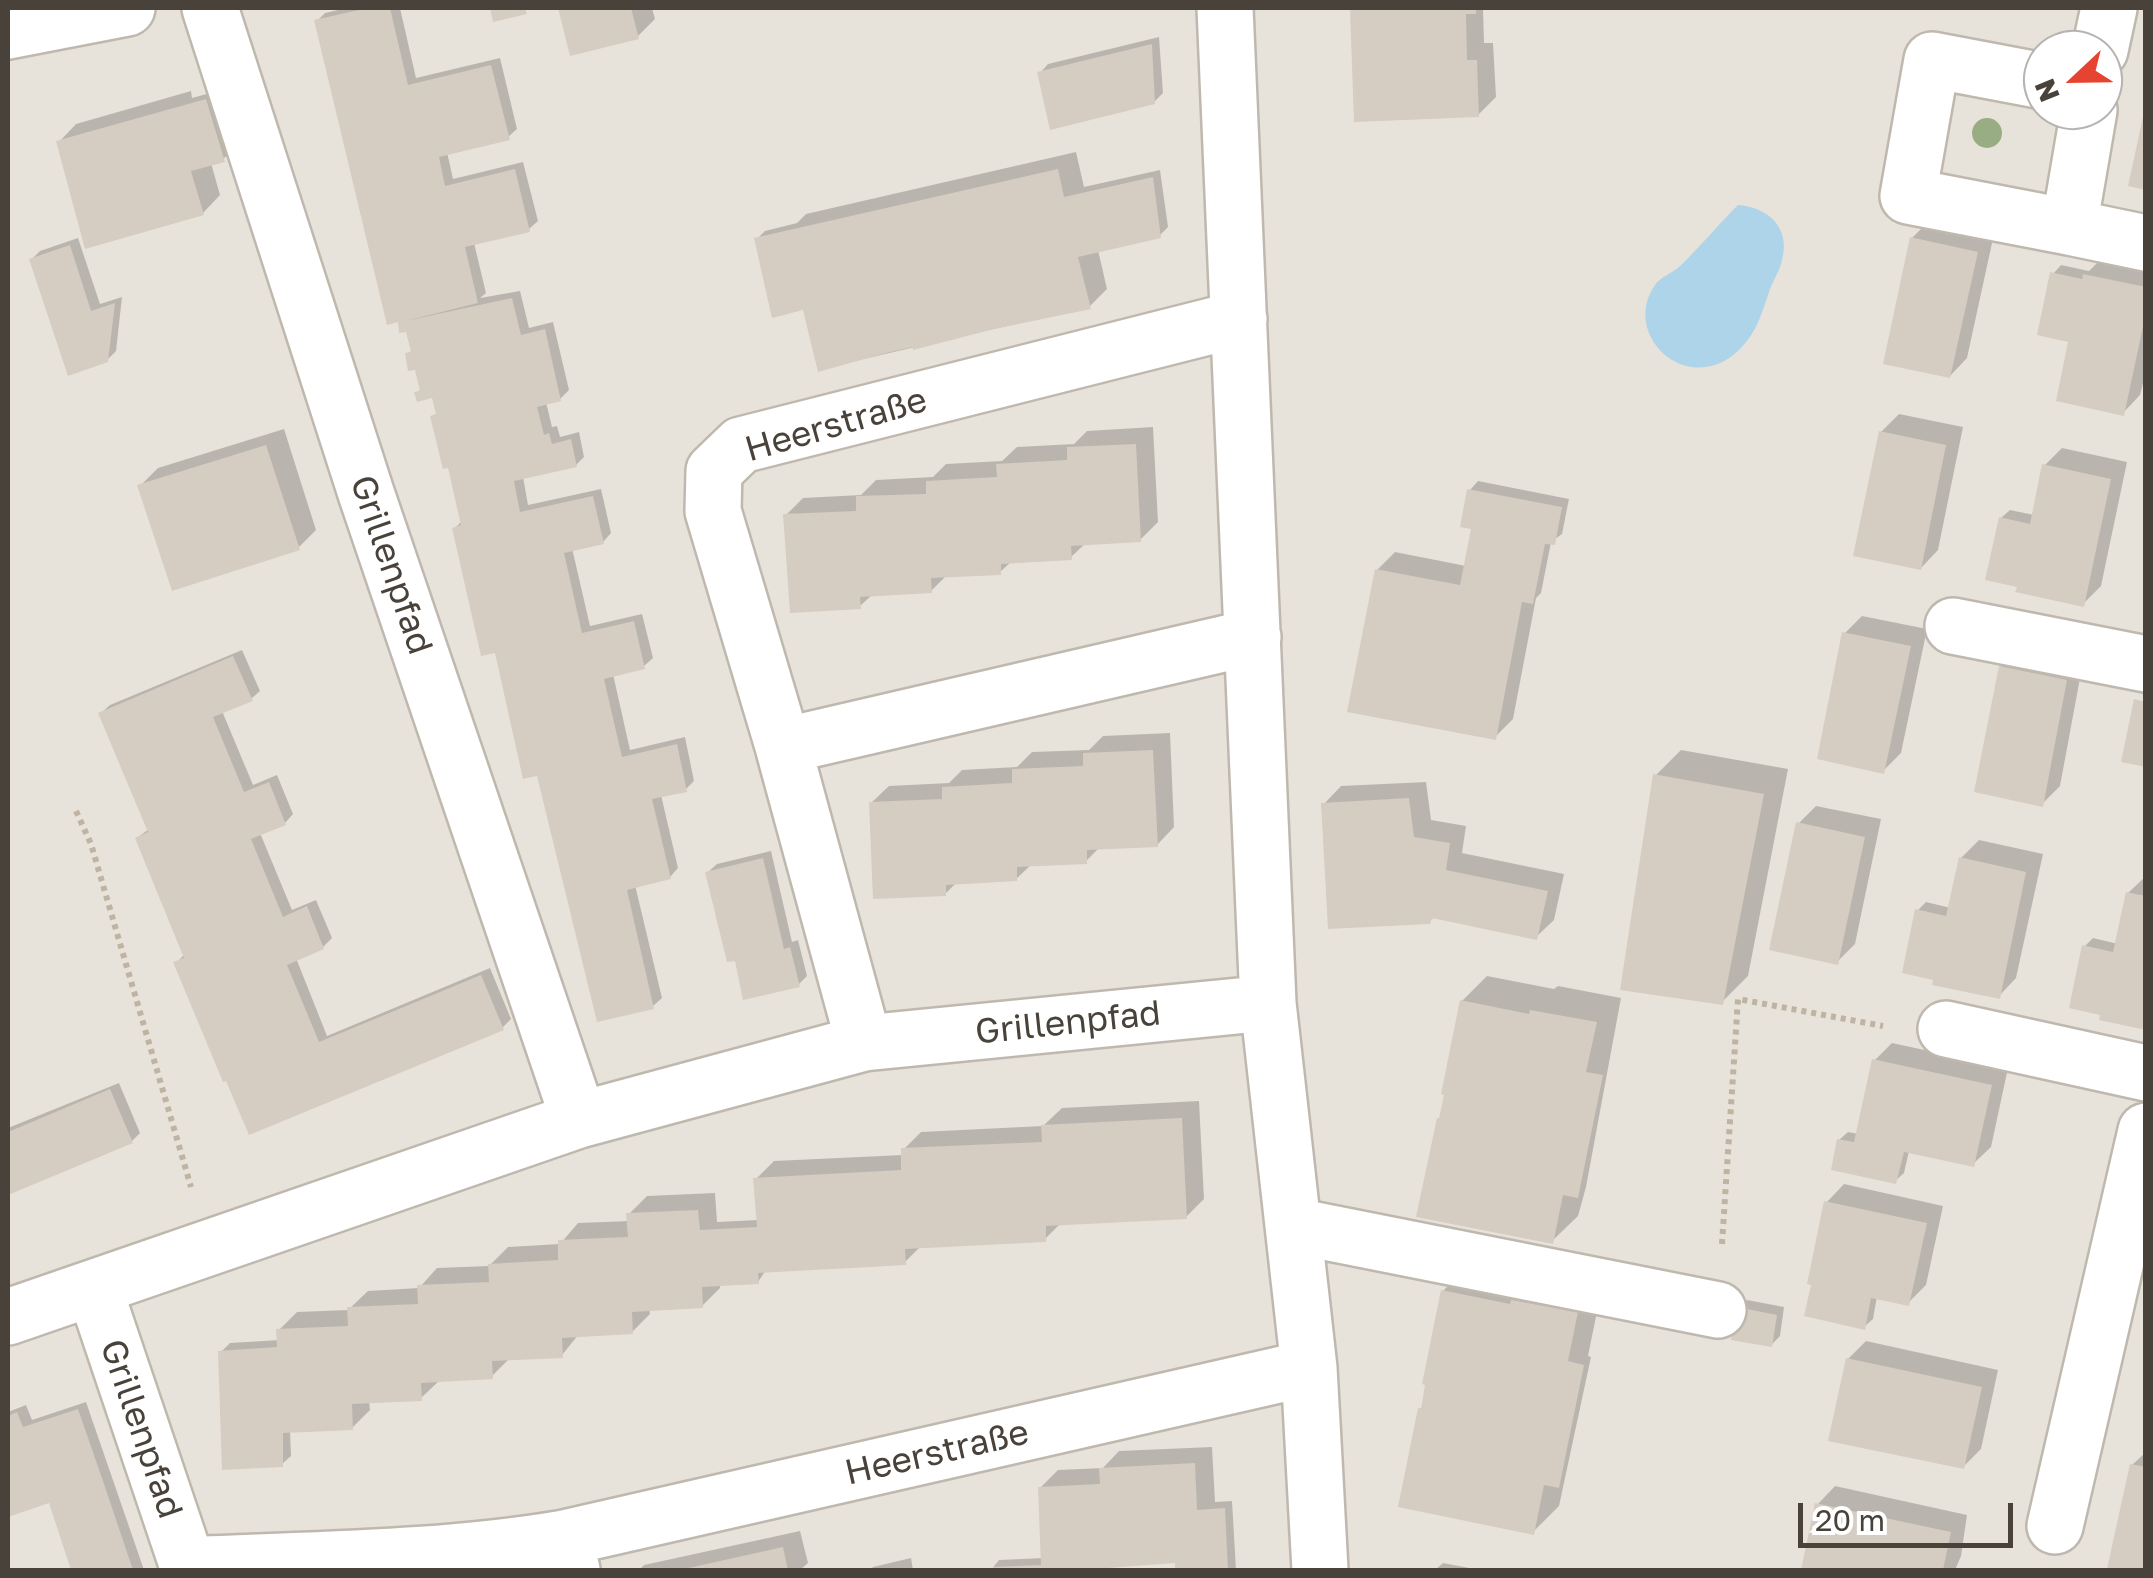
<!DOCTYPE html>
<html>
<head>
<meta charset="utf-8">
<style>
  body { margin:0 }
  #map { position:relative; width:2153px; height:1578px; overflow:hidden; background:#f4f1eb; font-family:"Golos Text",sans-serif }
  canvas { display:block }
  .frame { position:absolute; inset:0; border:10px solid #48423a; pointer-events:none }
  .north { position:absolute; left:2023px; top:30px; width:100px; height:100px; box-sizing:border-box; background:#fff; border:2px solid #b6b3b0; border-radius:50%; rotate:248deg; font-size:28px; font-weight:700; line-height:40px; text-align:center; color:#48423a }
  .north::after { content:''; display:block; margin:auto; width:35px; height:45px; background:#e64430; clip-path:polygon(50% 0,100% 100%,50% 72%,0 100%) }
  .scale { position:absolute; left:1798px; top:1503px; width:215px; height:45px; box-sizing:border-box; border:5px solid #48423a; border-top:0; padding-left:12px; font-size:30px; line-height:35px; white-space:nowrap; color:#48423a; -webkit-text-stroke:8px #fff; paint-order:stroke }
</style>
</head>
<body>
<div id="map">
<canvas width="2153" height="1578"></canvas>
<div class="frame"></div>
<div class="north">N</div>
<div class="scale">20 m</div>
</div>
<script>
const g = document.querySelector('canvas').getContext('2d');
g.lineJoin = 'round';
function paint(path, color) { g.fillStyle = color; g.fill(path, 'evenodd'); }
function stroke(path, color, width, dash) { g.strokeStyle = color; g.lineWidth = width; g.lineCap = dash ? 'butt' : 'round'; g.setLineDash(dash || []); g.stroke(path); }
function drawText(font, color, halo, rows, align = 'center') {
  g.font = font + ' "Golos Text",sans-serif'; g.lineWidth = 8; g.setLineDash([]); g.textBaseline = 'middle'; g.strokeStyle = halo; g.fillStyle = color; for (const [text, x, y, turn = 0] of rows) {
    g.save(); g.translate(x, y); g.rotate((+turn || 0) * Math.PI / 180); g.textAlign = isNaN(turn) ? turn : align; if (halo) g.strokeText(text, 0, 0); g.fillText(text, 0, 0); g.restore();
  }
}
paint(new Path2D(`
  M8 8H2145V1570H8ZM2043 50H2103V110H2043Z`), '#e8e3da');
paint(new Path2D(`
  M1738 205C1768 207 1791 228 1782 260 1780 270 1774 279 1770 289 1763 310 1757 333 1739 350 1688 399 1620 335 1655 285 1660 277 1673 273 1680 266 1700 247 1718 225 1738 205Z`), '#aed4ea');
paint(new Path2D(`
  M347 8H400L416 78 500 58 517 129 508 137 447 152 453 179 523 162 538 221 529 229 474 243 486 293 480 298 520 291 529 328 553 322 569 390 560 399 546 402 552 427 557 426 560 437 579 432 584 457 576 465 523 477 528 505 601 489 611 533 603 542 572 548 590 626 642 614 653 658 644 666 613 674 630 750 685 737 694 781 686 789 661 795 678 868 670 877 635 885 662 998 653 1006 539 773 455 528 463 520 450 464 433 417 438 412 434 395 417 393 422 388 417 367 408 354 413 349 408 329 401 330 317 21 325 13Z
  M561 8H652L655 19 637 37 571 53Z
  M1353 8H1483L1484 43H1493L1496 97 1478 115 1356 119Z
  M1159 37 1163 93 1154 102 1040 73 1048 64Z
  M191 91 192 98 214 92 232 151 223 159 211 163 220 195 203 213 59 142 76 124Z
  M1076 152 1084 187 1160 170 1168 227 1159 236 1098 250 1107 289 1089 307 820 369 805 305 757 239 765 231 797 223 806 214Z
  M1930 220 1994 234 1967 358 1950 376 1912 238Z
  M78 238 100 304 122 297 116 351 107 360 32 259 40 251Z
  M2103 257 2146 267V372L2140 395 2123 413 2053 274 2061 265 2089 271Z
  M1899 414 1963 427 1938 550 1921 568 1881 432Z
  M1153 427 1158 522 1140 540 1086 543 1071 557 1012 561 1000 572 947 575 931 591 873 594 860 606 786 515 803 498 861 495 876 480 933 477 946 464 1002 461 1017 447 1074 444 1087 431Z
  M284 429 316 530 298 548 140 486 158 468Z
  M2062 448 2127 462 2101 586 2083 604 2001 518 2010 510 2034 515 2044 466Z
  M1478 481 1569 499 1562 534 1551 542 1541 593 1536 598 1513 719 1495 737 1377 570 1395 552 1466 566 1474 527 1470 490Z
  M1862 616 1927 629 1901 753 1883 771 1845 633Z
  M242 650 260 691 251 699 222 711 253 785 277 775 293 814 285 823 260 833 292 910 316 900 332 938 323 947 296 958 327 1036 490 968 511 1019 502 1028 251 1132 176 963 185 954 137 838 149 829 101 713 110 705Z
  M2019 650 2083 662 2060 786 2042 804 2001 667Z
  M1170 733 1174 827 1157 845 1100 847 1086 861 1032 864 1016 879 957 882 945 894 871 803 889 786 949 783 962 770 1017 767 1032 752 1089 750 1103 736Z
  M1681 750 1788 769 1748 976 1722 1002 1656 775Z
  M1426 782 1431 820 1466 826 1462 853 1564 874 1554 920 1536 937 1435 916 1429 922 1324 804 1341 786Z
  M1816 806 1881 819 1855 944 1837 962 1798 824Z
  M1979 840 2043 854 2016 978 1999 996 1917 911 1926 902 1951 908 1961 858Z
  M771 851 792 942 798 940 807 976 798 985 737 958 708 872 717 864Z
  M2146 876V1028L2084 947 2093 938 2118 944 2128 893Z
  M1487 976 1554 989 1558 986 1621 998 1586 1187 1578 1216 1552 1241 1442 1116 1462 1001Z
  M1892 1043 2008 1068 1991 1147 1973 1164 1909 1151 1904 1173 1895 1181 1839 1140 1848 1132 1859 1134 1875 1060Z
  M119 1083 140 1133 132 1141 8 1192V1128Z
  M1199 1101 1204 1199 1186 1217 1061 1223 1045 1239 922 1245 904 1263 766 1270 758 1282 720 1284V1288L702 1306 649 1309 650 1314 632 1332 579 1334 562 1355 510 1358 492 1376 439 1381 421 1398 369 1400 370 1410 352 1428 290 1430 291 1456 282 1464 221 1352 230 1343 280 1340 279 1330 297 1312 348 1310 368 1291 419 1288 437 1268 489 1266 508 1247 560 1244 578 1223 630 1221 629 1214 647 1196 715 1193 717 1222 758 1220 756 1179 774 1161 903 1155V1150L921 1132 1043 1126 1062 1108Z
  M1844 1184 1943 1206 1926 1285 1908 1303 1877 1296 1873 1319 1864 1327 1827 1202Z
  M1468 1266 1602 1287 1588 1356 1591 1357 1559 1506 1533 1532 1420 1409 1424 1405 1443 1291Z
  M1747 1300 1784 1307 1780 1336 1771 1345 1739 1308Z
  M1866 1341 1998 1370 1981 1449 1963 1467 1848 1359Z
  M86 1402 144 1570H74L51 1500 8 1515V1412L26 1405 32 1420Z
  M1212 1447 1215 1502 1232 1501 1236 1570H1178L1177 1561 1088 1565 1089 1570H991L999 1560 1044 1558 1040 1488 1058 1470 1103 1468 1119 1451Z
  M2146 1452V1570L2110 1567 2132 1465Z
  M1835 1486 1967 1515 1961 1556 1955 1570H1804L1818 1504Z
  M800 1531 808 1563 800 1570H639L644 1565Z
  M911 1558 913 1570H870L873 1567Z
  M1443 1563 1480 1570H1435Z`), '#0003');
paint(new Path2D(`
  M368 8H390L408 85 491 65 510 140 439 157 445 186 515 169 530 232 465 247 478 303 405 321 512 298 521 335 545 329 561 401 537 407 544 435 549 433 552 444 571 439 577 467 514 481 520 512 593 496 604 544 564 553 582 633 634 621 645 669 604 679 622 757 677 744 687 792 652 799 671 879 627 890 654 1009 597 1022 537 776 523 779 495 653 481 656 452 528 461 525 448 468 443 469 430 416 436 414 432 398 417 402 414 392 420 391 415 370 408 371 405 353 411 352 406 332 399 333 398 322 387 325 314 20Z
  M490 8H525L527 14 493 22Z
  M558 8H631L639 39 570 56Z
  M1350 8H1476V14H1466L1467 60H1477L1479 117 1354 122Z
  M1152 44 1155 104 1050 130 1037 72Z
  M206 99 225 162 191 171 204 215 85 249 56 141Z
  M2144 112 2146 113V190L2128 186Z
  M1058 169 1064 197 1153 177 1161 238 1078 257 1091 309 994 329 913 350V347L886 353 818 372 803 310 772 318 754 238Z
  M1910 237 1978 252 1950 378 1883 364Z
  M70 245 91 311 115 303 108 362 68 376 29 259Z
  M2050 272 2082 279 2083 274 2146 287V312L2124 416 2056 401 2068 342 2037 335Z
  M1879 431 1946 445 1921 570 1853 556Z
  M1136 444 1141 542 1071 546 1072 560 1001 564V575L931 578 932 593 860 597 861 609 790 613 783 514 856 511V496L926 494V481L997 477 996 464 1067 460V447Z
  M266 445 300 550 172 591 137 485Z
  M2042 464 2111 479 2084 607 2015 592 2017 587 1985 580 1999 517 2030 524Z
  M1467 489 1562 507 1555 545 1545 544 1533 604 1522 602 1496 740 1347 712 1375 569 1460 585 1471 529 1460 527Z
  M1842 632 1911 646 1884 774 1817 759Z
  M233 656 253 701 213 717 244 792 269 782 286 825 251 839 283 917 307 906 324 949 287 965 319 1042 481 975 504 1030 249 1135 226 1081 223 1082 173 962 184 958 135 838 148 832 98 713Z
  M1999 666 2067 680 2043 807 1974 792Z
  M2134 699 2146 702V767L2121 762Z
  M1153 750 1158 847 1087 850V864L1017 867V881L946 885V896L873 899 869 802 942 799V787L1012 783V769L1083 766V753Z
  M1653 774 1764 794 1723 1005 1620 990Z
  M1409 798 1414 837 1450 843 1446 870 1548 891 1537 940 1432 918 1430 924 1328 929 1321 803Z
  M1796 822 1865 837 1838 965 1769 950Z
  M1959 857 2026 872 2000 999 1932 985 1933 980 1902 973 1915 909 1946 916Z
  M763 858 784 949 790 947 800 987 743 1000 735 961 727 962 705 872Z
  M2126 892 2146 896V1030L2099 1020 2100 1015 2069 1008 2082 945 2113 952Z
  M1460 1000 1529 1014 1530 1010 1597 1022 1586 1072 1603 1075 1578 1198 1563 1195 1553 1244 1416 1217 1437 1118H1439L1444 1095 1441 1094Z
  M1872 1059 1992 1085 1974 1167 1904 1152 1896 1184 1831 1170 1837 1139 1854 1142Z
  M110 1089 133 1143 8 1195V1132Z
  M1182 1118 1187 1219 1046 1226V1242L905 1249 906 1265 758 1273 759 1284 702 1287 703 1308 632 1312 633 1334 562 1338 563 1358 492 1361 493 1379 421 1383 422 1401 352 1404 353 1430 283 1433V1467L222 1470 218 1351 277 1347 276 1329 348 1326 347 1307 418 1304 417 1285 489 1282 488 1264 558 1260V1240L628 1237 626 1213 698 1210 700 1230 757 1227 753 1178 901 1170V1148L1042 1142 1041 1125Z
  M1824 1201 1927 1223 1909 1306 1871 1298 1865 1330 1804 1316 1811 1285 1807 1284Z
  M1441 1290 1510 1304 1511 1300 1578 1312 1568 1361 1584 1365 1559 1488 1544 1485 1534 1535 1398 1507 1418 1408 1421 1409 1425 1385 1422 1384Z
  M1737 1307 1777 1315 1772 1347 1731 1340Z
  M1846 1358 1982 1387 1964 1469 1828 1441Z
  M78 1409 103 1481 133 1570H71L49 1503 8 1517V1416L17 1412 23 1427Z
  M1195 1463 1197 1510 1225 1508 1228 1570H1175V1563L1081 1570H993V1567L1041 1565 1038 1487 1100 1484 1099 1468Z
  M2130 1464 2146 1467V1570L2107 1569Z
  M1815 1503 1951 1532 1943 1570H1801Z
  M783 1547 788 1570H684V1569Z`), '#d5ccc2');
const minor = new Path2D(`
  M210 8 366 493 579 1120
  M1225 8 1268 1003 1309 1368 1320 1570
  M8 31 127 8
  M2100 50 2109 8
  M2043 81 1932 60 1908 196 2069 227
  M2089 110 2069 227 2146 243
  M1239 319 741 445 714 471 713 511 783 746 1253 637
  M1953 626 2146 664
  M783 746 864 1043
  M1946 1029 2146 1073
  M1295 1226 1718 1310
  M94 1288 189 1570
  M8 1317 579 1120 864 1043 1268 1003
  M2055 1526 2146 1131
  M187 1565C312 1559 440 1559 564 1538
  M572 1570 564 1538 1309 1368`);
stroke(minor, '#bfb8ae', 60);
stroke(new Path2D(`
  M76 811 91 844 191 1187
  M1722 1244 1738 999 1883 1026`), '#bfb3a1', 6, [5, 5]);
stroke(minor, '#fff', 55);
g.fillStyle = '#99ad85';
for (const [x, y] of [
  [1987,133]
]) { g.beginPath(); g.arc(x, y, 15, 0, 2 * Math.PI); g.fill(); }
drawText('35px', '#48423a', '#fff', [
  ["Heerstraße",836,425,-16],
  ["Grillenpfad",391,565,71],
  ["Grillenpfad",1068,1023,-6],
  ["Grillenpfad",141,1429,71],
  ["Heerstraße",937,1453,-13]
]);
</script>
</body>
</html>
